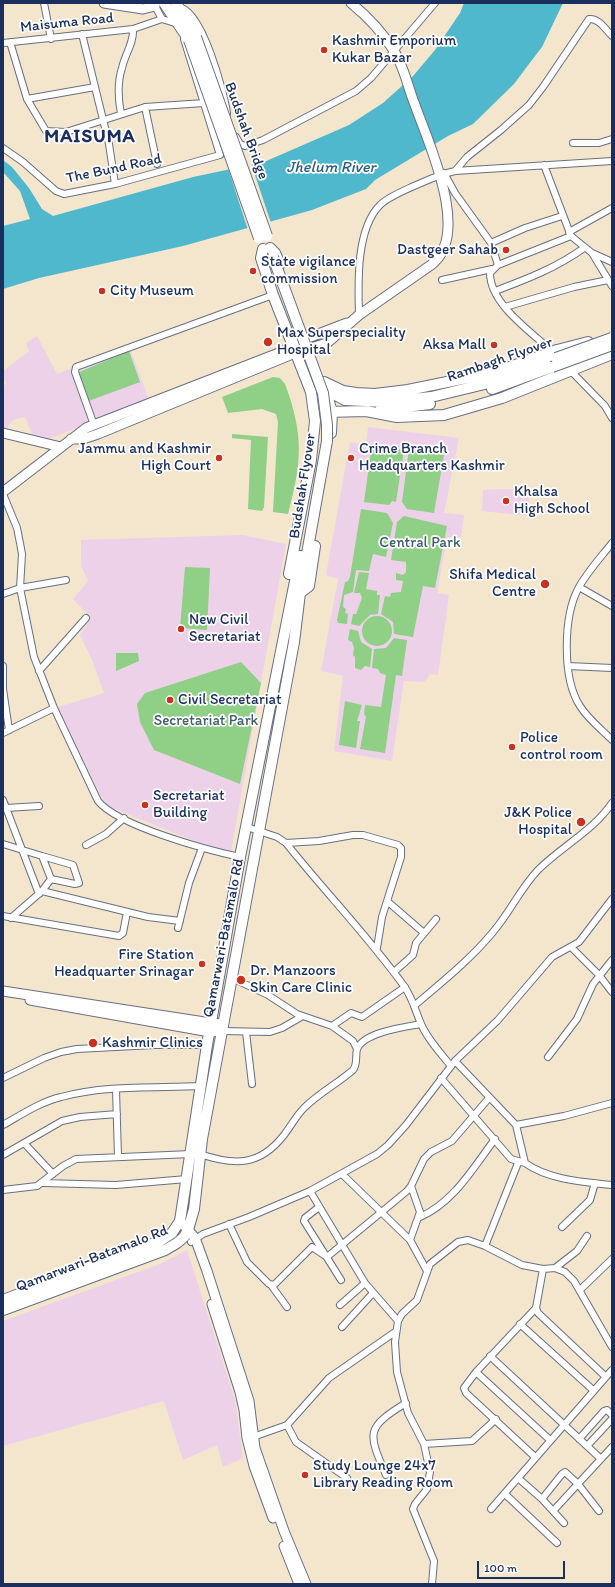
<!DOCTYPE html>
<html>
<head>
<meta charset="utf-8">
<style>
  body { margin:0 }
  #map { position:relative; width:615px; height:1587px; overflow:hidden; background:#f3e6cd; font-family:Itim,sans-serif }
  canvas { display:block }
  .frame { position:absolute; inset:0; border:4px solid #1b2f5e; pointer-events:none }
  .scale { position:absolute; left:477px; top:1561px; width:88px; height:18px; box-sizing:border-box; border:2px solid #1b2f5e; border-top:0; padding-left:5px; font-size:12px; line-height:14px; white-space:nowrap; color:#1b2f5e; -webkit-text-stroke:3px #fff; paint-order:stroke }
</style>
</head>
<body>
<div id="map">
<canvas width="615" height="1587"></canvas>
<div class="frame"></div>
<div class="scale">100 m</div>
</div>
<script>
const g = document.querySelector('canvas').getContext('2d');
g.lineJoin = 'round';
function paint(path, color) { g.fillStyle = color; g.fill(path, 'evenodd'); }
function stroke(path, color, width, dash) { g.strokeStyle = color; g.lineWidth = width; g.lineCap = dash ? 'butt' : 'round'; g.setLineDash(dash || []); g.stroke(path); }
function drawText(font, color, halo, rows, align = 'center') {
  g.font = font + ' Itim,sans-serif'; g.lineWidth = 3.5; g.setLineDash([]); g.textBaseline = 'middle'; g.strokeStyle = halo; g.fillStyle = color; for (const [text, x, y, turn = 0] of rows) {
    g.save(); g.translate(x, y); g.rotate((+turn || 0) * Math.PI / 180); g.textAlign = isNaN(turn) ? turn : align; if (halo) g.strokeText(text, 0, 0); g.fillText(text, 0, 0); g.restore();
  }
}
paint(new Path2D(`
  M37 336 57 374 129 346 149 400 46 440 32 434 25 417 13 420 7 428H3V386L6 384 3 378V371L29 351 26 343Z
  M368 427 459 438 444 513 464 515 461 537H447L437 593 449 595 438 675 430 674 425 682 404 681 392 761 334 751 343 676 321 671 338 579 326 575 350 442 366 445Z
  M504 489 529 490V516L482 511 483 490Z
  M243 535 286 544 231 851 224 853 108 806 101 796 58 707 104 693 92 660 80 635 91 618 73 599 88 581 81 566V540Z
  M187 1250 235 1400 243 1458 223 1467 217 1445 183 1460 164 1401 3 1446V1321L160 1264Z`), '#edd1e9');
paint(new Path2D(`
  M129 351 140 382 86 402 77 373Z
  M273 377 280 378 285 384C304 435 302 462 288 514L273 512 278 422 276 414 262 409 228 413 222 397Z
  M232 434 268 437 264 507 262 511 248 509 251 440 232 438Z
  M372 444 404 450 396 502 392 501 389 505 364 502Z
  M409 449 444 455 434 513 407 509 402 502Z
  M361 509 387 513 393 523 386 557 373 554 369 571 356 570 353 592 344 595 343 607 346 609 345 613 348 614 347 624 338 623 337 620 345 582 348 581 350 577Z
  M404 516 447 526 435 588 423 586 413 637 394 634 393 622 381 614 385 596 390 597 391 593 401 592 403 581 396 580V573L403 575 406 572V562L391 560 397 522Z
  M185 567 210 568 207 630 180 628Z
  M359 572 369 573 366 589 377 591V595H380L378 614 370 615 359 626 351 624 353 614H356L362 598 360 593H354Z
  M362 631a15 15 0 1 1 30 0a15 15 0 1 1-30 0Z
  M350 629 358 631 361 642 372 649 370 667 365 666 361 670 355 668V657L353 655 354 648 352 642 348 640Z
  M394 638 407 640 402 676 396 675 385 753 360 749 366 717 364 714 365 705 381 707 386 675 380 673 378 669 372 668 374 649 386 648Z
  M116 653H138L139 661 116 671Z
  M241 662 261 683 240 784 154 750 140 722 137 704 145 693Z
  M345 701 362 705 357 721H360L356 748 339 745Z`), '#8fcf86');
paint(new Path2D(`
  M464 3H563L542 47 532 60 514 84 473 124 448 136 375 180 366 189 312 210 183 246 39 278 3 289V226L30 219 20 191 3 172V160L12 167 29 188 42 209 53 216 193 177 264 162 349 125 383 103 413 76 435 50 460 13Z`), '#4fb8cc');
paint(new Path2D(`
  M251 163 271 223 248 230 228 168Z`), '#f3e6cd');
const street = new Path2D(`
  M44 3 51 39
  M155 6 162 19
  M178 7C202 8 224 93 227 113
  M82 34 109 144 115 184
  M10 42 27 99 46 131 66 132 145 107 204 103
  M3 43 133 29 162 19 178 24
  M27 99 95 87
  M145 107 157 164
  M121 114C118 98 117 83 122 68 125 54 134 43 133 29
  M236 137 240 144 245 146 263 140 356 91 371 78 435 3
  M573 143H599L612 139
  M3 148 23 162 56 191 64 194 115 184 220 155 184 39 185 36
  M544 165 571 236 592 253 612 262
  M455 171 467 157 501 130 529 105 543 87 589 19C599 18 606 30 612 36
  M444 173 455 193 491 243 498 265
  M569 232 612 208
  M491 243 525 228 562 216
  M592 253 612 286
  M442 280 492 269
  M495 291C527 279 556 268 584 248
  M505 307 574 287 608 280
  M359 315C358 283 356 229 380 205 388 197 403 191 414 186 428 180 440 174 455 171L612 161
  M554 353C533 333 490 305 490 273L498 265 571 236
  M570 370 605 406 612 418
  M94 425 75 372 76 367 273 295
  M3 494 17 528 20 543 22 554 20 588 34 657 54 708 98 801C118 826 207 850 240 857
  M612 543C601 557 588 571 579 587 563 616 562 678 580 706 588 719 601 729 612 740
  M579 587 612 606
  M3 594 20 588 66 580
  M3 666V689L9 730
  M568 666 612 668
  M39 671 86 618
  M3 733 54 708
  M3 800 39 894
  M6 808 39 806
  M247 827 277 837 286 843C325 892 368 936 404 986 414 1000 416 1015 424 1030 431 1043 442 1055 451 1066
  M286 843 319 841 353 835H363L398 845 401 848V857L382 917 377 948
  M3 844 42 856 51 879 42 891 11 918
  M86 845 106 834 124 818
  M42 856 73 865 79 883 75 884 51 879
  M42 891 148 917 180 921
  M387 901 424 933
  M3 916 119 936 123 933 127 912
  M178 928 189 883 202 848
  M571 947 599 975 612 992
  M394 972 413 955 416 943 436 919
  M232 978 268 995 297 1014 332 1026 351 1013 362 1017 405 987
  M415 1005C442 982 471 959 493 932 510 912 520 889 538 870 562 846 593 831 612 803
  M332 1026 353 1041 357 1049
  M222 1031 270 1032 282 1028 301 1017
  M246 1032 252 1084
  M548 1057 577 1019 593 984 612 960
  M455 1061 516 1125 525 1163C549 1180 584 1182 612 1185
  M3 1078 44 1058 61 1052 77 1049 154 1045H207
  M441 1078 511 1159 525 1163
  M116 1090 118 1156
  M3 1125C21 1115 40 1102 61 1097 105 1085 155 1088 200 1086
  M516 1125 564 1116 612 1103
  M24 1143 53 1174
  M200 1154C235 1166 260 1166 284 1135 291 1126 296 1116 304 1108 319 1093 337 1084 353 1070 358 1064 355 1057 357 1049 364 1032 405 1027 421 1024
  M3 1155 62 1121 80 1117 117 1114
  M342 1174 410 1240
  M43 1183 116 1185 187 1179
  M411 1186 420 1212 410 1240 427 1271
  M3 1190 37 1186 63 1166 76 1159 191 1154
  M310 1191 365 1283 398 1321
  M319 1207 305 1218 304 1221 341 1280
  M420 1217C454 1202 473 1168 495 1139
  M229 1224 247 1262 269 1284 274 1285 312 1247 327 1257 407 1191 411 1186 424 1159 431 1152 452 1141 489 1098
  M562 1227 590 1200 595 1183
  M191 1242 203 1234 249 1217 310 1191 377 1154 388 1145 406 1125 455 1061 498 1020 552 957 579 942 612 899
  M485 1246 518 1163
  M555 1268 577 1251 587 1236
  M543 1269 536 1308 538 1313 606 1377
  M271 1285 287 1307
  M580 1290 612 1259
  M340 1305 365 1283
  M520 1324 593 1390
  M342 1327 373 1293
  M490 1356 601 1459
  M476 1372 550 1440
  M287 1425 296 1442 347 1478
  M253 1437 287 1425 329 1378 395 1332
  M579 1439 604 1411 607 1410 612 1415
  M424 1444 472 1441 496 1419
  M587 1446 612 1419
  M535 1457 466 1393 464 1388 476 1372 536 1308
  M386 1475C368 1433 365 1428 406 1403
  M518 1478 542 1499 564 1523
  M505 1494 557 1543
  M542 1499 562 1474 565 1472 578 1484 599 1511
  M491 1509 612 1370
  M553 1511 612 1447
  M432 1584 434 1561 413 1509 415 1504 427 1489 430 1472 424 1444 408 1413 397 1372 395 1342 398 1321 402 1314 417 1300 430 1264 458 1242 468 1240 485 1246 522 1265 543 1269 555 1268 565 1272 574 1281 612 1347`);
const secondary = new Path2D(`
  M104 3 143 9 155 6V3
  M3 433 61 447
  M71 439H83L98 434 295 353 327 343 359 315 431 265C472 235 428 142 415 105 408 88 404 66 394 51 383 33 367 16 351 3
  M3 492 86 428 279 353 300 341 347 323
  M3 991 211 1023 223 1024
  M30 1000 210 1032 222 1031
  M180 1221 195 1238 207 1271 249 1401 255 1448 284 1531 306 1584
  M212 1304 240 1392 244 1410 247 1438 254 1466 273 1518
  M284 1546 299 1584`);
const primary = new Path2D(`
  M164 3 189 40
  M176 3 196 37
  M270 248 275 253 280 264
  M263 249 261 258 273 295 311 392 315 421 311 460 289 574
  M324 382 343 391 356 393 375 394 408 390 496 372 557 350 588 342
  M492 389 552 367
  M326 390 345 400 385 402 431 397 493 382 556 358
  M326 392 332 412 331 433
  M380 410 430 404
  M326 412 366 411 397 417 444 415 502 398 612 354
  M300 593 309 586 315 546
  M3 1300 160 1241 172 1233 180 1221 207 1045 240 857 300 556
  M3 1310 165 1250 177 1243 184 1237 188 1230 194 1209 202 1139 294 642 300 593 327 441`);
stroke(street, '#676f85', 8);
stroke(secondary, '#676f85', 11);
stroke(primary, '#676f85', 12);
stroke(street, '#fff', 6);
stroke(secondary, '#fff', 9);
stroke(primary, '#fff', 10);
const primaryBridge = new Path2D(`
  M196 37 267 236
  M189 40 259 238
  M273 257 323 393 327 425V441
  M556 358 612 338
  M552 367 612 345`);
stroke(primaryBridge, '#676f85', 12, []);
stroke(primaryBridge, '#fff', 10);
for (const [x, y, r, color] of [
  [324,50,4,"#c8321e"],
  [506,250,4,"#c8321e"],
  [253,271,4,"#c8321e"],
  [102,291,4,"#c8321e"],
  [268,342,5,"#c8321e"],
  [494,345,4,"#c8321e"],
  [219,458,4,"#c8321e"],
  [351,458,4,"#c8321e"],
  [506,501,4,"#c8321e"],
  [545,584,5,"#c8321e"],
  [181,629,4,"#c8321e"],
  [170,700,4,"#c8321e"],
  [512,747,4,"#c8321e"],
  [145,805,4,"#c8321e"],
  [581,822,5,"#c8321e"],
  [202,964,4,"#c8321e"],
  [241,980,5,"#c8321e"],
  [93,1043,5,"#c8321e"],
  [305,1475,4,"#c8321e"]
]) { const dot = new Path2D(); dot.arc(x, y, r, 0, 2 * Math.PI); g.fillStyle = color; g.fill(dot); stroke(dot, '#fff', 1.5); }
drawText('15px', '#1b2f5e', '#fff', [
  ["Maisuma Road",67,23,-6],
  ["Budshah Bridge",246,131,70],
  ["The Bund Road",114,169,-12],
  ["Rambagh Flyover",500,360,-19],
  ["Budshah Flyover",303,486,-81],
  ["Qamarwari-Batamalo Rd",224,938,-79],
  ["Qamarwari-Batamalo Rd",92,1259,-21]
]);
drawText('15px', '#1b2f5e', '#fff', [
  ["Kashmir Emporium",332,41],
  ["Kukar Bazar",332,58],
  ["Dastgeer Sahab",498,250,"right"],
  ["State vigilance",261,262],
  ["commission",261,279],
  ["City Museum",110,291],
  ["Max Superspeciality",277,333],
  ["Hospital",277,350],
  ["Aksa Mall",486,345,"right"],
  ["Jammu and Kashmir",211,449,"right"],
  ["High Court",211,466,"right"],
  ["Crime Branch",359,449],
  ["Headquarters Kashmir",359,466],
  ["Khalsa",514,492],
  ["High School",514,509],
  ["Shifa Medical",536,575,"right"],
  ["Centre",536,592,"right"],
  ["New Civil",189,620],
  ["Secretariat",189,637],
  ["Civil Secretariat",178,700],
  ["Police",520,738],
  ["control room",520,755],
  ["Secretariat",153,796],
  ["Building",153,813],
  ["J&K Police",572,813,"right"],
  ["Hospital",572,830,"right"],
  ["Fire Station",194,955,"right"],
  ["Headquarter Srinagar",194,972,"right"],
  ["Dr. Manzoors",250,971],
  ["Skin Care Clinic",250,988],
  ["Kashmir Clinics",102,1043],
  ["Study Lounge 24x7",313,1466],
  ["Library Reading Room",313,1483]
], 'left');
drawText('15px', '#3e5f6a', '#fff', [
  ["Central Park",420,543],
  ["Secretariat Park",206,721]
]);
drawText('italic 16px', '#2d5f84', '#fff', [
  ["Jhelum River",331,168]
]);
g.letterSpacing = '1px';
drawText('bold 19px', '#1b2f5e', '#fff', [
  ["MAISUMA",90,137]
]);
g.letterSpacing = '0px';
</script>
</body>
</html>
